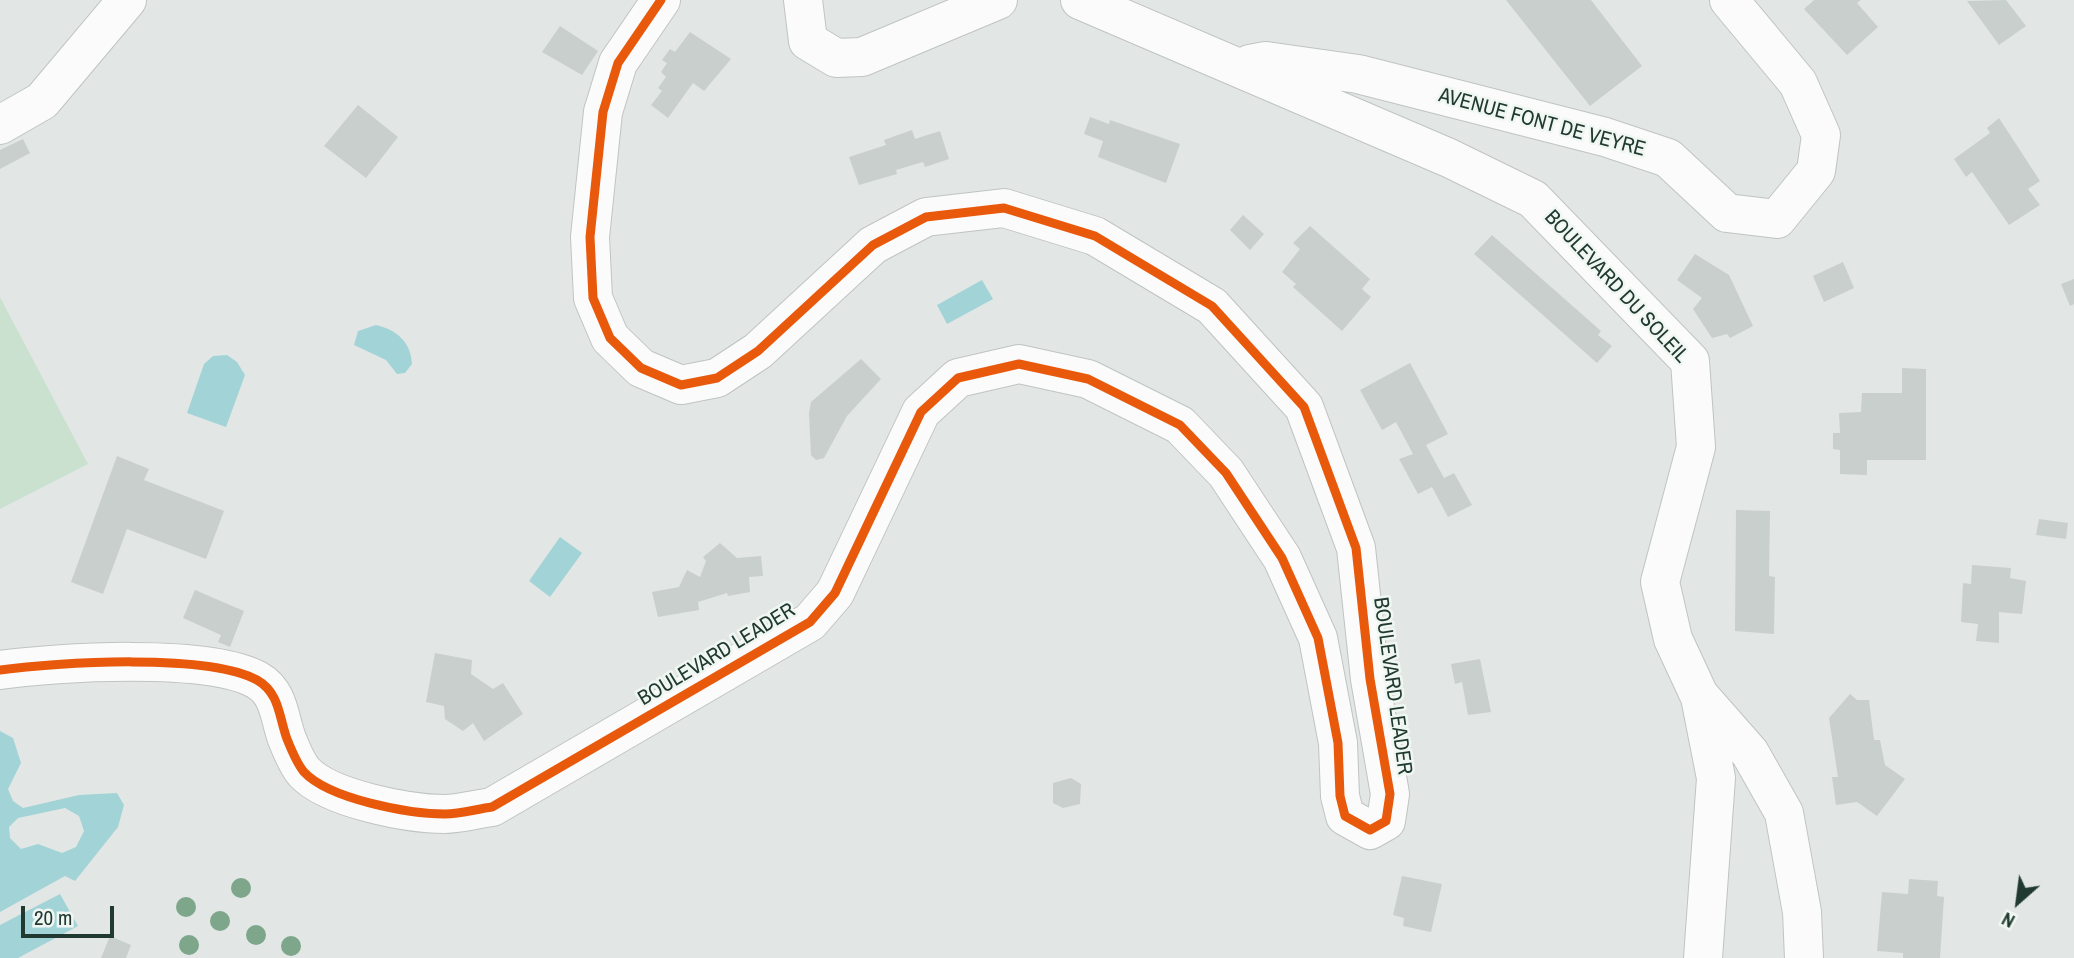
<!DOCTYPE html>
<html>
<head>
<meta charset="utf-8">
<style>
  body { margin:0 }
  #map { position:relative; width:2074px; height:958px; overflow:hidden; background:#e2e7e5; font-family:"Archivo Narrow",sans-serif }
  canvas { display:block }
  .north { position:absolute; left:1983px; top:867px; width:70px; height:70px; -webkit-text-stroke:5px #f0f7f3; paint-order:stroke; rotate:208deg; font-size:19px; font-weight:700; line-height:28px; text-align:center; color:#213a31 }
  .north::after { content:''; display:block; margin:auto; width:24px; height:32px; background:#213a31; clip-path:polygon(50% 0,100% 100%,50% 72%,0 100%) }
  .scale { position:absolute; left:21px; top:906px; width:93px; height:32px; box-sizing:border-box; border:4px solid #213a31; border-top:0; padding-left:9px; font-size:21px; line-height:24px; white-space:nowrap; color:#213a31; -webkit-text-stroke:5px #f0f7f3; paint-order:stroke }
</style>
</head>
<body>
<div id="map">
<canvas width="2074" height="958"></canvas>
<div class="north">N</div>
<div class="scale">20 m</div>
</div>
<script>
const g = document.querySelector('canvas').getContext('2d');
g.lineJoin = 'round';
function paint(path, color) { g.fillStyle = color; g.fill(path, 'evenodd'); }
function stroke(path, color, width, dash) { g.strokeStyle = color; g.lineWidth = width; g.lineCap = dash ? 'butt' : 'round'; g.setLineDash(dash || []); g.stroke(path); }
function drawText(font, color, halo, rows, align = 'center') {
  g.font = font + ' "Archivo Narrow",sans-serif'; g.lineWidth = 5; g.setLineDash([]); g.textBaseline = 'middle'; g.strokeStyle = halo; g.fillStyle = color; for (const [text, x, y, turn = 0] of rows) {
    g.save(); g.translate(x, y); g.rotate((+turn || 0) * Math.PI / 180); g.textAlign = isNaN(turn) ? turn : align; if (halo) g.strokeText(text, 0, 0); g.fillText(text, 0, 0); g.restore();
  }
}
paint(new Path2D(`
  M0 297 88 464 0 509Z`), '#cbe1d0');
paint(new Path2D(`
  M982 280 993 299 947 324 937 305Z
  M376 325C397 330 411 342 412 364L405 373 397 374 386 360 354 345 358 331Z
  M227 355 237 362 245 375 226 427 187 413 204 364 213 356Z
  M560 537 582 553 550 597 529 581Z
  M0 731 13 738 21 763 8 789 13 801 23 808 79 795 117 793 124 805 118 827 75 881 65 876 0 912Z
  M60 894 78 926 18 958H0V925Z`), '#a2d3d6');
paint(new Path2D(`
  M65 808 79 816 84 831 76 847 62 853 38 844 21 849 10 838 9 827 18 818Z`), '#e2e7e5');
paint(new Path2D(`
  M1506 0H1591L1642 66 1590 106Z
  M1814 0H1861L1857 3 1878 27 1847 55 1804 9Z
  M2006 0 2026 26 1999 45 1967 1Z
  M560 26 598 51 582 75 542 52Z
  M690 32 731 59 704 91 693 83 668 118 651 105 662 91 658 88 666 77 661 72 667 63 662 60 670 49 675 52Z
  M358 105 398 137 366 178 324 146Z
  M1090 117 1109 124 1110 120 1180 144 1166 183 1098 157 1103 141 1084 134Z
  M1999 118 2040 181 2028 189 2040 205 2009 225 1972 172 1966 177 1954 159 1990 133 1987 128Z
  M912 130 915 139 940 131 949 159 925 167 923 162 896 170 897 174 859 185 849 157 886 145 884 140Z
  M23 139 30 153 0 169V150Z
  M1243 215 1264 234 1250 250 1230 230Z
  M1310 226 1370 279 1362 289 1371 297 1342 331 1293 287 1296 284 1282 272 1300 249 1293 243Z
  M1492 235 1601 331 1598 335 1612 346 1597 363 1474 254Z
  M1695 254 1729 275 1753 326 1730 338 1727 334 1712 338 1693 309 1702 298 1677 280Z
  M1843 262 1854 288 1824 302 1813 276Z
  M2074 279V304L2070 306 2061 284Z
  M861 359 881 379 847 416 824 458 816 460 811 455 809 413 811 402Z
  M1410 363 1448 434 1426 445 1444 478 1454 473 1472 505 1448 517 1432 487 1418 494 1399 459 1413 454 1396 422 1382 430 1360 390Z
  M1902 368 1926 369V460H1867V475L1840 474V450L1833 449V433H1840L1839 413 1861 412 1862 393H1902Z
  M117 456 149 469 144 480 224 511 206 559 127 529 103 594 71 582Z
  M1736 510 1770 511 1769 576 1775 577 1774 634 1735 631Z
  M2039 519 2068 523 2066 539 2036 535Z
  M720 543 737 558 761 556 763 576 749 577 750 592 728 596 727 593 698 602 699 610 658 617 652 592 679 587 687 570 700 577 706 561 703 557Z
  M1972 565 2011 568 2010 578 2026 581 2022 614 1999 612V643L1976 641 1978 624 1961 622 1963 583 1971 584Z
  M195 590 244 611 230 647 218 642 221 635 183 618Z
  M435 653 472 660 471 674 493 689 503 683 523 714 484 741 473 723 463 731 445 719 444 706 426 702Z
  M1480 659 1491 712 1468 715 1462 682 1455 684 1451 664Z
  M1850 694 1857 700H1869L1874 740H1880L1885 765 1905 779 1877 816 1857 802 1836 805 1832 777H1838L1829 718Z
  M1071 778 1081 784 1080 804 1063 808 1053 803V783Z
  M1402 876 1442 884 1431 932 1403 926 1404 918 1393 915Z
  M1909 879 1938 881 1937 896 1944 897 1940 958H1903V953L1877 951 1882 892 1908 894Z
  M110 936 131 945 126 958H101Z`), '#c9cfcc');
const minor = new Path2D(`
  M803 0 808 41 836 58 862 57 998 0
  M1080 0 1449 158 1533 199 1690 361 1696 447 1660 582 1673 639 1699 695 1750 753 1784 813 1802 912 1804 958
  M1250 64 1266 61 1358 74 1605 137 1668 158 1727 213 1777 219 1816 171 1821 135 1798 83 1729 0
  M0 125 42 101 127 0
  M0 670C57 662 209 653 257 680 280 693 279 718 287 739 291 749 298 765 304 772 329 799 409 814 445 814 460 814 477 809 492 807L810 622 835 593 921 412 958 378 1019 364 1088 379 1180 425 1226 473 1282 558 1318 638 1338 743 1340 796 1345 816 1370 830 1386 821 1390 794 1370 679 1356 548 1304 407 1212 306 1095 236 1004 208 926 217 873 245 758 351 717 378 681 385 641 368 610 338 593 298 590 237 603 112 618 63 661 0
  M1700 697 1716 778 1703 958`);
stroke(minor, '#bfc4c2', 40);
stroke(minor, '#fbfbfb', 38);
stroke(new Path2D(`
  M0 670C57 662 209 653 257 680 280 693 279 718 287 739 291 749 298 765 304 772 329 799 409 814 445 814 460 814 477 809 492 807L810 622 835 593 921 412 958 378 1019 364 1088 379 1180 425 1226 473 1282 558 1318 638 1338 743 1340 796 1345 816 1370 830 1386 821 1390 794 1370 679 1356 548 1304 407 1212 306 1095 236 1004 208 926 217 873 245 758 351 717 378 681 385 641 368 610 338 593 298 590 237 603 112 618 63 661 0`), '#e8590c', 9);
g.fillStyle = '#7da68a';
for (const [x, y] of [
  [241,888],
  [186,907],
  [220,921],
  [256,935],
  [189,945],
  [291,946]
]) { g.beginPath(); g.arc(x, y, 10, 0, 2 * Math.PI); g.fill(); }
drawText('21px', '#213a31', '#f0f7f3', [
  ["AVENUE FONT DE VEYRE",1542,123,15],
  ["BOULEVARD DU SOLEIL",1616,287,47],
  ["BOULEVARD LEADER",717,655,-31],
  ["BOULEVARD LEADER",1392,686,82]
]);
</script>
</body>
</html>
